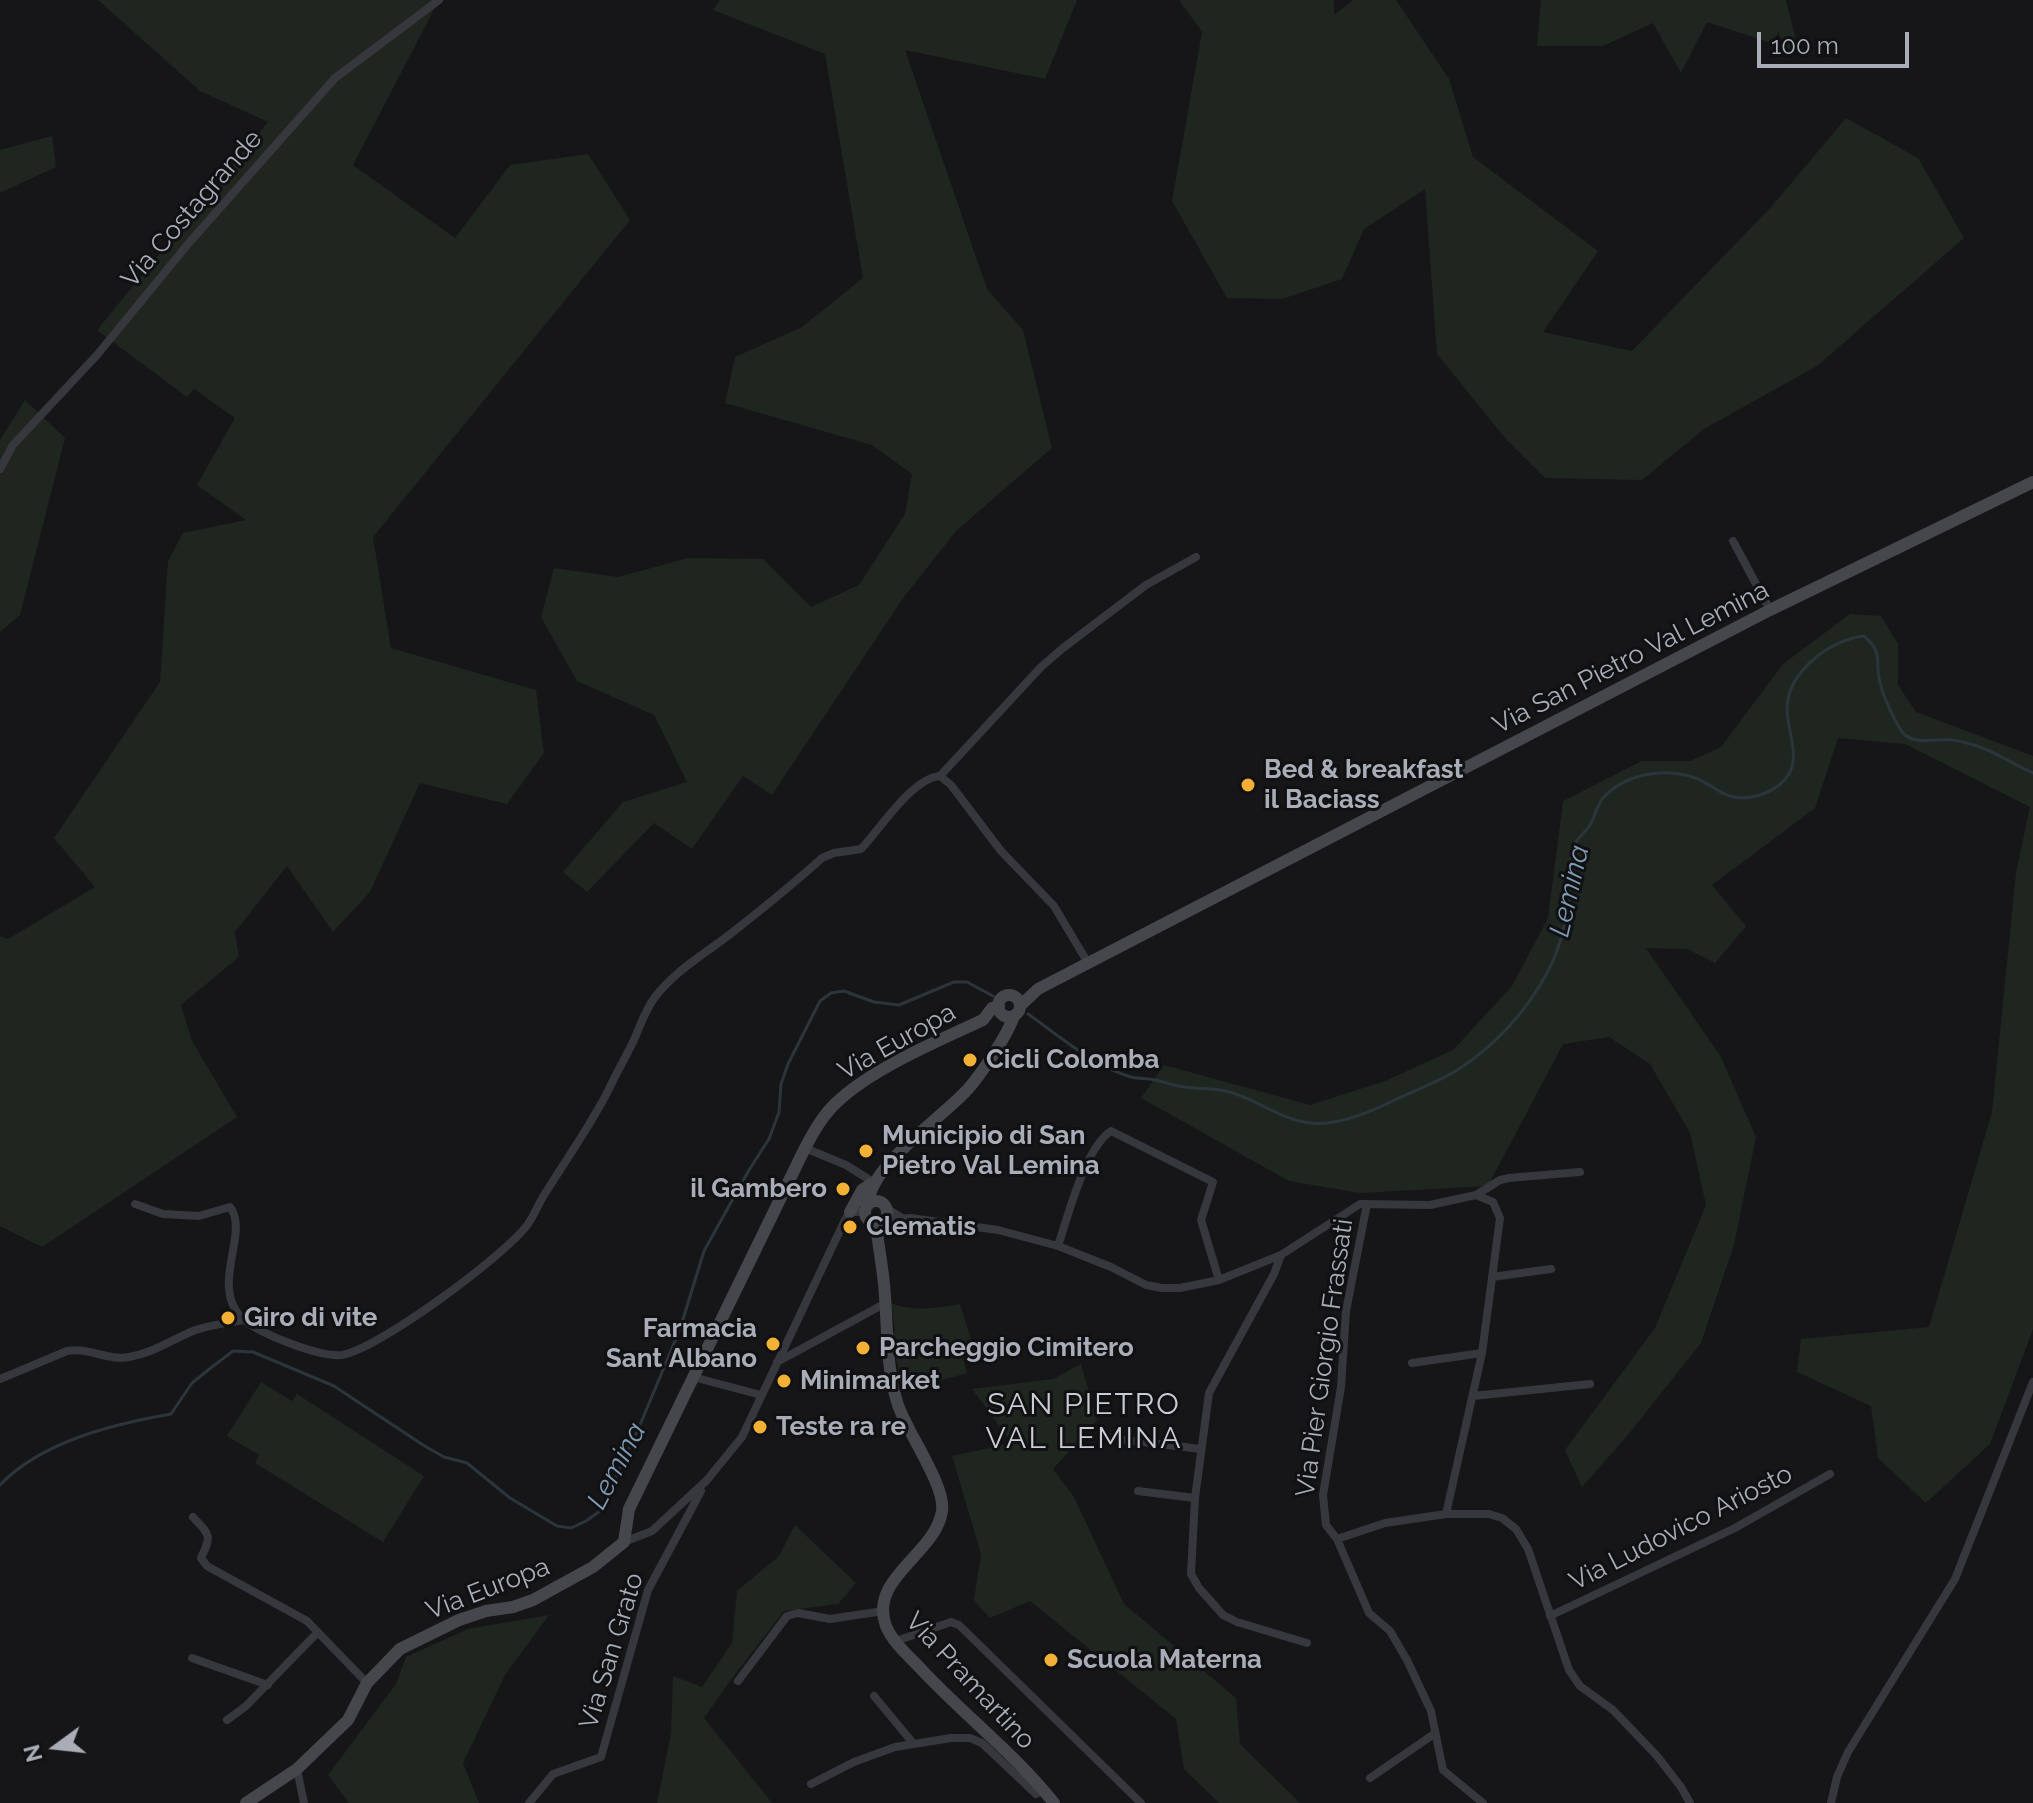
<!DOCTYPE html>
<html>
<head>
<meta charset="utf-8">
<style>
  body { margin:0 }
  #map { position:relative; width:2033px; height:1803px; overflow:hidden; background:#161618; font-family:Raleway,sans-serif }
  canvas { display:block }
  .north { position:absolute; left:16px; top:1707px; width:80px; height:80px; -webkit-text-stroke:6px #111113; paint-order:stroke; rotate:255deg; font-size:22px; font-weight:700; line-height:32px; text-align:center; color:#a8adb8 }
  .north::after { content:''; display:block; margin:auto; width:28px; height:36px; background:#a8adb8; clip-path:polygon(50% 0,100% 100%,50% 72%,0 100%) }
  .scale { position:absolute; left:1757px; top:32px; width:152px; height:36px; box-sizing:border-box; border:4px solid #a8adb8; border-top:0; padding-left:10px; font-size:24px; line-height:28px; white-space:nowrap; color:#a8adb8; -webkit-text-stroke:6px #111113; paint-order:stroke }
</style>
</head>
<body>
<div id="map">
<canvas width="2033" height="1803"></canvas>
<div class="north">N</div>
<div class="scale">100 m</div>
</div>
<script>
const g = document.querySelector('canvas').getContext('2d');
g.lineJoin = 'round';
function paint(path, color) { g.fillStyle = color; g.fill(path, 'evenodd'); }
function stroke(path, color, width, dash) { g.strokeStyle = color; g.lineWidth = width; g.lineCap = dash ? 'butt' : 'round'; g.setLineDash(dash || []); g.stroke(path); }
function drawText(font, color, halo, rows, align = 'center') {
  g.font = font + ' Raleway,sans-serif'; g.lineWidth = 6; g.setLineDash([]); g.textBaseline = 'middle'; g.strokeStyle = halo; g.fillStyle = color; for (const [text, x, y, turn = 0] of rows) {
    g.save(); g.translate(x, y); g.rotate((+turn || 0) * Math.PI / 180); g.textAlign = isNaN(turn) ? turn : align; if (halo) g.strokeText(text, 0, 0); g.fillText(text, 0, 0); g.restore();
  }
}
paint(new Path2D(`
  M98 0H439L353 165 455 238 510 165 588 154 630 220 373 537 391 648 536 690 544 753 507 804 420 783 370 892 333 932 287 866 235 932 239 957 181 1005 192 1041 237 1117 42 1247 0 1226V936L8 939 95 887 54 838 160 682 168 561 183 533 246 520 197 485 235 418 194 389 187 397 97 330 268 122 200 91Z
  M720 0H1077L1045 79 905 50 987 289 1023 330 1052 448 956 531 904 597 772 795 743 776 692 849 654 823 587 892 563 872 623 802 687 782 654 715 577 681 541 617 554 568 618 577 688 558 763 559 811 607 859 585 905 514 912 474 872 445 725 403 735 357 802 327 863 278 825 54 713 10Z
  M1179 0H1334V15L1353 0H1396L1449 79 1473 157 1598 251 1543 332 1632 351 1772 206 1846 118 1918 158 1964 238 1817 366 1704 429 1642 480 1545 478 1505 438 1437 354 1425 189 1364 229 1342 279 1282 299 1227 298 1172 201 1202 32Z
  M1541 0H1786L1799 52 1707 22 1681 73 1653 23 1603 46H1537Z
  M52 136 56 167 0 193V150Z
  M25 400 65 438 20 615 0 632V440Z
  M1850 614 1881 616 1898 644V685L1916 712 2033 756V1329L1990 1444 1926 1503 1878 1458 1871 1406 1797 1372 1801 1339 1929 1327 1992 1112 2016 873 2030 807 1905 744 1838 738 1815 808 1712 885 1746 926 1715 963 1687 949 1646 948 1721 1057 1756 1137 1734 1245 1701 1343 1627 1436 1582 1487 1565 1450 1655 1328 1706 1205 1690 1133 1650 1064 1609 1037 1563 1044 1488 1186 1360 1193 1289 1181 1141 1098 1164 1065 1310 1105 1385 1081 1453 1050 1512 986 1548 918 1563 801 1642 761H1690L1721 747 1783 664Z
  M891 1303C912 1312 938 1308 960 1304L976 1355 963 1359 967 1373 904 1391 890 1334 895 1332Z
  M1081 1364 1097 1420 1053 1469 1074 1497 1124 1604 1236 1698 1240 1744 1300 1803H1219L1184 1769 1176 1719 1030 1601 990 1618 974 1600 981 1554 952 1456 1012 1443 972 1389 1053 1379Z
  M261 1382 292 1401 297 1394 424 1476 383 1542 255 1463 259 1455 227 1436Z
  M795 1525 856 1583 838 1604 784 1611 730 1681 704 1718 772 1803H657L671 1733 673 1676 702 1687 732 1643 737 1591 779 1556Z
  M549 1615 505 1675 463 1763 479 1803H349L328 1775 396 1684 406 1657 468 1629Z`), '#1e261f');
stroke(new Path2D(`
  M1028 1014C1058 1035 1095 1067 1131 1077 1139 1079 1147 1078 1155 1080 1165 1082 1175 1086 1184 1087 1199 1089 1212 1088 1226 1091 1256 1098 1280 1120 1311 1123 1340 1126 1372 1111 1397 1099 1418 1089 1443 1080 1462 1067 1497 1043 1527 1010 1547 973 1559 951 1566 923 1569 898 1570 882 1568 859 1575 844 1578 837 1586 832 1590 825 1595 817 1597 805 1603 798 1627 772 1667 767 1698 779 1710 784 1719 793 1730 796 1750 802 1778 792 1789 774 1800 754 1787 730 1787 709 1787 672 1831 639 1864 636 1886 655 1873 663 1881 686 1883 695 1898 730 1905 735 1917 745 1938 738 1953 740 1988 746 2003 759 2033 773
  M0 1485C42 1441 114 1424 171 1414L192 1383 212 1367 233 1351 253 1352 334 1386 423 1445 444 1457 467 1463 510 1498 557 1526 571 1528 586 1521 600 1511 640 1425 680 1329 704 1251 749 1170 769 1139 779 1112 781 1084 788 1064 820 1001 831 993 844 991 874 1002 899 1005 954 982H967L993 996`), '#2c353c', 3);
stroke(new Path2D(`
  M0 469 13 445 97 355 188 244 335 78 439 0
  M1733 541 1770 610
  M940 776 951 785 1001 851 1054 906 1088 963
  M805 1148 846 1165 873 1182
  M1476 1195 1500 1180 1509 1178 1580 1172
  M135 1204 163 1214 199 1216 230 1207C250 1232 210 1285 241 1317 256 1333 319 1357 341 1355 376 1351 506 1255 528 1224 535 1214 539 1202 546 1192 567 1158 591 1125 609 1089 616 1074 624 1060 631 1046 640 1029 643 1013 655 997 676 970 703 955 729 935 761 910 792 885 822 858L834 853 861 849C881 828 911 779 940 776L1041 667 1063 648 1146 585 1196 557
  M1367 1204 1346 1311 1341 1387 1323 1495 1326 1525 1337 1539 1385 1523 1446 1514H1489L1502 1518 1516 1529 1528 1549 1569 1670 1580 1686 1613 1710 1657 1756 1681 1787 1690 1803
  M886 1208 902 1218
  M883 1220 910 1218 998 1230 1058 1246 1111 1267 1146 1285 1162 1288H1180L1219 1280 1281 1255 1360 1204 1430 1205 1476 1195 1493 1202 1500 1218 1482 1353 1446 1514
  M1058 1246C1068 1216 1085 1148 1111 1131L1213 1182 1201 1220 1219 1280
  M1281 1255 1274 1274 1209 1393 1195 1498 1191 1574 1199 1588 1223 1615 1237 1622 1307 1643
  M1492 1277 1551 1269
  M777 1362 884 1304
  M1412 1363 1482 1353
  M693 1377 761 1395
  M0 1379 67 1351C88 1347 108 1361 129 1357 153 1353 171 1340 193 1331 208 1325 227 1323 243 1320
  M1473 1396 1590 1384
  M1101 1437 1201 1449
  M1138 1491 1195 1498
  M193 1517C210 1535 212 1535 201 1558L207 1566 307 1621 367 1683
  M1337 1539 1369 1613 1390 1631 1407 1660 1431 1711 1443 1770 1483 1803
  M624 1542 652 1531 707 1480 742 1437 845 1220 850 1212H865
  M1550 1616 1735 1528 1830 1474
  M896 1641 951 1622 959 1625 1141 1803
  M192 1658 268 1685
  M738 1681 787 1616 798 1613 830 1619 883 1611
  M874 1696 913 1743
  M227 1720 246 1706 318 1632
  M297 1769 304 1803
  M1370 1778 1434 1734
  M811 1784 854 1762 895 1747 951 1738H970L982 1743 1036 1794 1043 1789
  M529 1803 553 1774 601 1757 648 1590 701 1491
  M1831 1803 1837 1777 1848 1752 1955 1579 2033 1382`), '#37383d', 8);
stroke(new Path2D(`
  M998 1006a11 11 0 1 1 22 0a11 11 0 1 1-22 0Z
  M1020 1006 1038 989 1770 610 2033 482
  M865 1212a11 11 0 1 1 22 0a11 11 0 1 1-22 0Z
  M869 1204C867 1168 943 1117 968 1089 982 1073 1007 1036 1014 1016
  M850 1212 862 1190 871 1184
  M876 1223C878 1244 882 1264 884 1284 888 1324 885 1365 898 1405 907 1432 946 1486 942 1511 936 1554 868 1578 886 1626 893 1643 909 1656 921 1669 964 1715 1015 1754 1054 1803
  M246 1803 297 1769 348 1720 367 1683 400 1649 459 1620 486 1611 513 1607 533 1600 593 1567 624 1542 629 1509 805 1148C814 1131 823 1115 837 1102 873 1068 938 1041 983 1020L992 1008 999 1006`), '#45474d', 12);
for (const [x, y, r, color] of [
  [1248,785,8,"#f2b134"],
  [970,1060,8,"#f2b134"],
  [866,1151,8,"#f2b134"],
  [843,1189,8,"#f2b134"],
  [850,1227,8,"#f2b134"],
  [228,1318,8,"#f2b134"],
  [773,1344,8,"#f2b134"],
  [863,1348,8,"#f2b134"],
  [784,1381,8,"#f2b134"],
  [760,1427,8,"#f2b134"],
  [1051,1660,8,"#f2b134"]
]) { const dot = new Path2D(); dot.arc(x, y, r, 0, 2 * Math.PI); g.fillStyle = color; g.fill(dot); stroke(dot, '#111113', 3); }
drawText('26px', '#a8adb8', '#111113', [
  ["Via Costagrande",192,209,-49],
  ["Via San Pietro Val Lemina",1631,658,-27],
  ["Via Europa",897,1042,-29],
  ["Via Pier Giorgio Frassati",1325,1358,-82],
  ["Via Ludovico Ariosto",1681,1528,-27],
  ["Via Europa",488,1589,-21],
  ["Via San Grato",612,1651,-73],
  ["Via Pramartino",970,1681,47]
]);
drawText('bold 26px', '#a8adb8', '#111113', [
  ["Bed & breakfast",1264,770],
  ["il Baciass",1264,800],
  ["Cicli Colomba",986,1060],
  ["Municipio di San",882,1136],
  ["Pietro Val Lemina",882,1166],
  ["il Gambero",827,1189,"right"],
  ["Clematis",866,1227],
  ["Giro di vite",244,1318],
  ["Farmacia",757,1329,"right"],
  ["Sant Albano",757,1359,"right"],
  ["Parcheggio Cimitero",879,1348],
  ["Minimarket",800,1381],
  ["Teste ra re",776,1427],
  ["Scuola Materna",1067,1660]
], 'left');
drawText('italic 28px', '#7f9bb3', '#111113', [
  ["Lemina",1570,891,-77],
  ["Lemina",617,1466,-62]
]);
g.letterSpacing = '2px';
drawText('30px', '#c9ccd4', '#111113', [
  ["SAN PIETRO",1084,1405],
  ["VAL LEMINA",1084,1439]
]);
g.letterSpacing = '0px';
</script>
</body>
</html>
